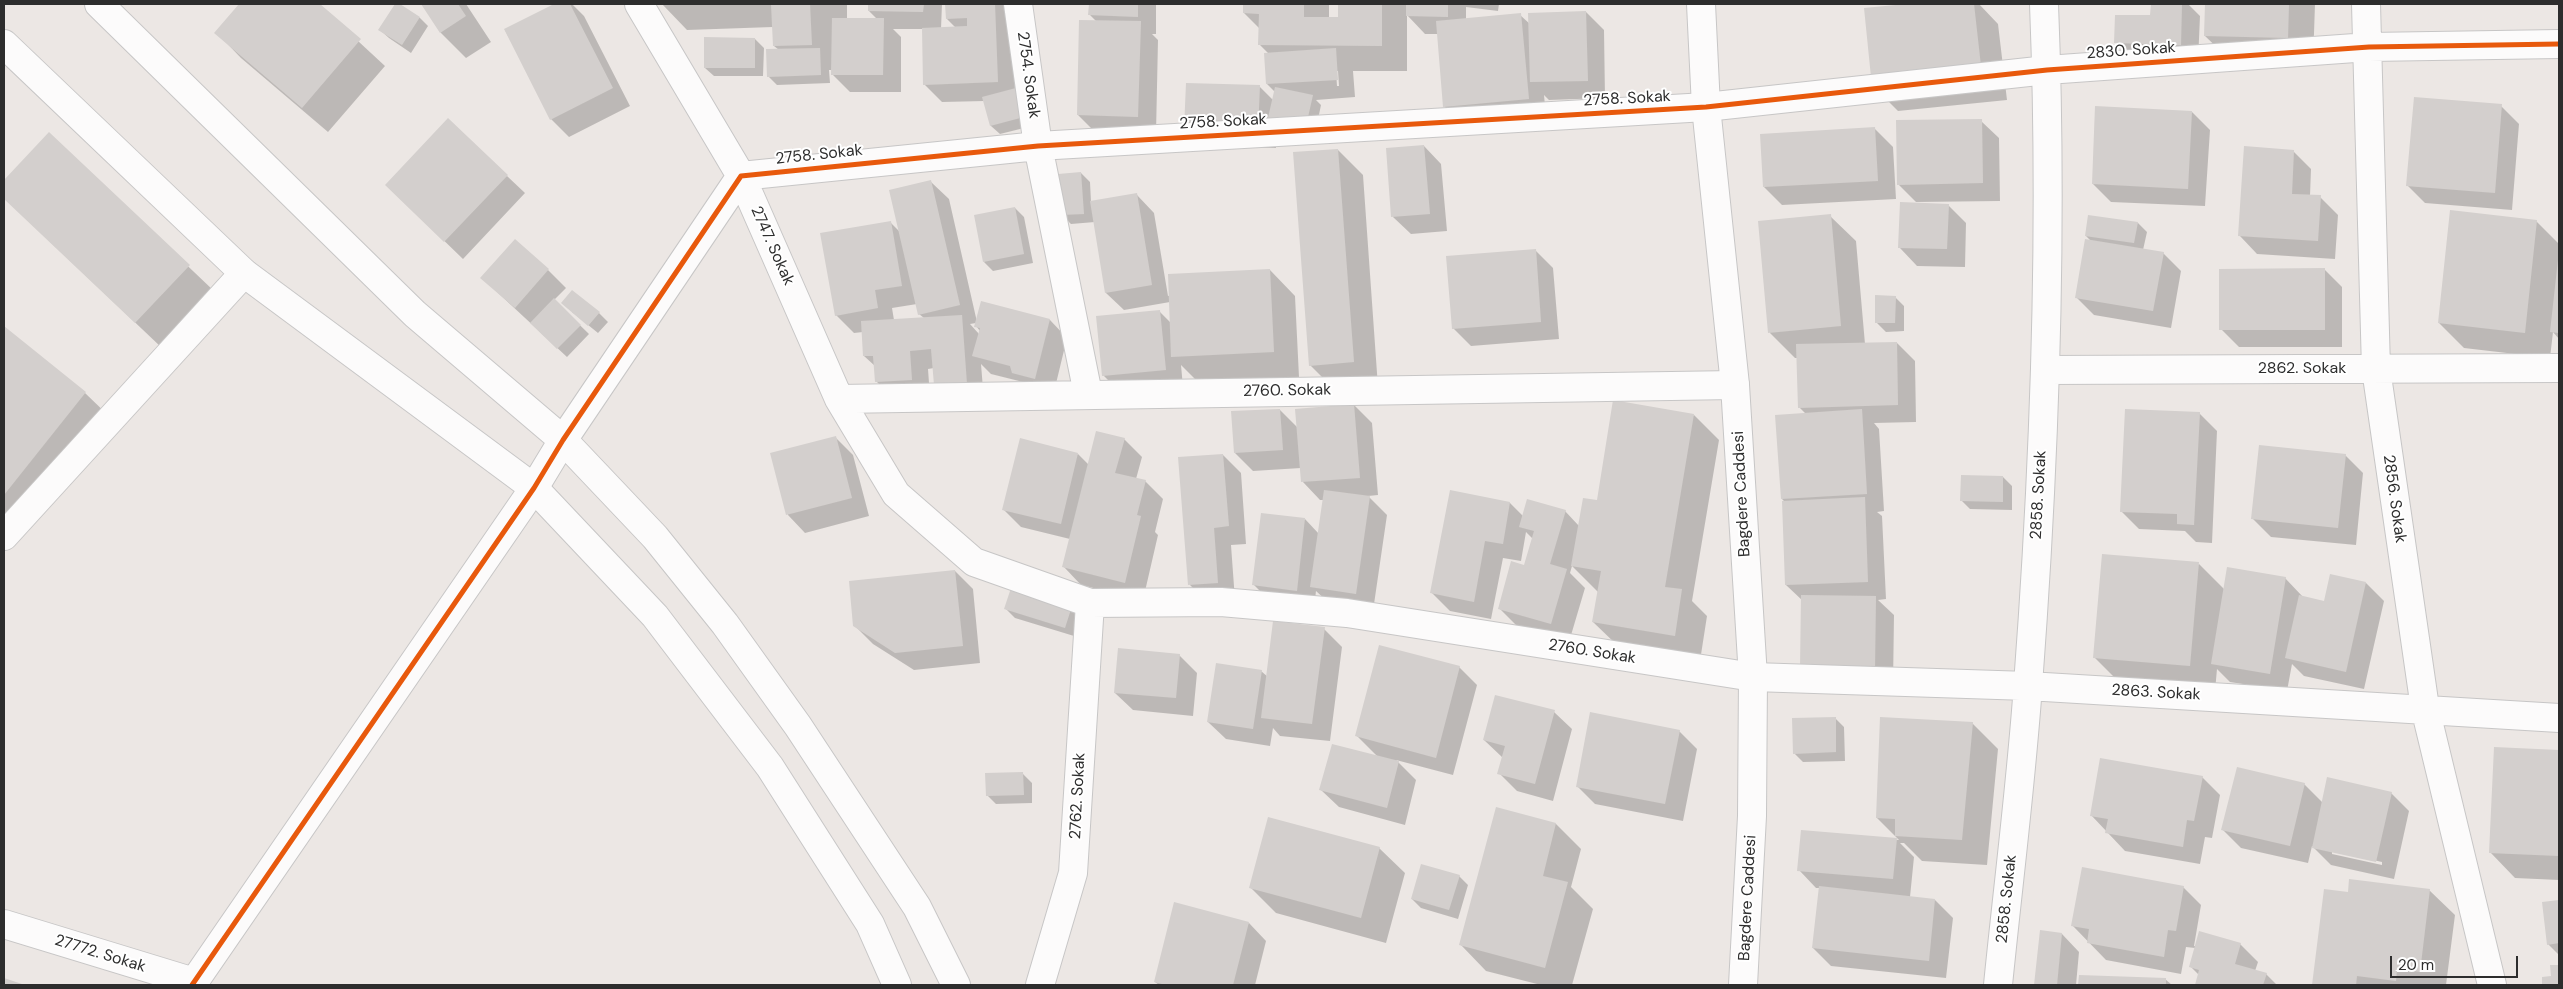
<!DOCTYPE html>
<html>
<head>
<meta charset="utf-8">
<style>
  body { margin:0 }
  #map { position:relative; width:2563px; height:989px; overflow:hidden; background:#ece7e4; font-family:"DM Sans",sans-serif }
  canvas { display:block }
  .frame { position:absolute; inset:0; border:5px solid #2d2d2d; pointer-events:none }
  .scale { position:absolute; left:2390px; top:956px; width:128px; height:22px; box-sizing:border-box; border:2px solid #2d2d2d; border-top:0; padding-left:6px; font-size:15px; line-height:18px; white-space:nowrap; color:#2d2d2d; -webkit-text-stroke:4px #fff; paint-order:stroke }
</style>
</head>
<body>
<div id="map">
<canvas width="2563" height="989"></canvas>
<div class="frame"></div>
<div class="scale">20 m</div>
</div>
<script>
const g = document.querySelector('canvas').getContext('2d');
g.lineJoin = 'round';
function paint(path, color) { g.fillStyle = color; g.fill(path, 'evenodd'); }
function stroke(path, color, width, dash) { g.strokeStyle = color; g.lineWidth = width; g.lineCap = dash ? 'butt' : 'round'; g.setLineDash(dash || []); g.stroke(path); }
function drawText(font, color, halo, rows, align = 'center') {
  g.font = font + ' "DM Sans",sans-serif'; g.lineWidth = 4; g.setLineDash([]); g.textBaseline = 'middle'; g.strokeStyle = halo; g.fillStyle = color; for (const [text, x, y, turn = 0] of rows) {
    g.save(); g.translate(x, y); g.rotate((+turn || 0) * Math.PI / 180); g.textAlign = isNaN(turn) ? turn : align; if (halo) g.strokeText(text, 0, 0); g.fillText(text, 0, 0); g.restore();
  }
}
paint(new Path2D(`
  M241 4H318L385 66 328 132 241 58 216 32Z
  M397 4 420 18 428 26 411 53 389 38 380 30Z
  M422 4H466L491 42 466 58 441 33Z
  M557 4H572L584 16 630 106 569 137 551 119 505 30Z
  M662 4H847V19L878 20 869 11V4H942L941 29 956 28 947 19 946 4H1012L1015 90 1032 126 1000 134 991 126 985 101 942 102 924 84 923 29H893L901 37V92H850L832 74V70H829L830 83 777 85 768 76 779 50 774 46 773 27 687 30Z
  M1090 4H1156V34H1152L1158 40 1156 134 1096 133 1078 115 1096 21 1090 15Z
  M1244 4H1329V18H1339V4H1499L1498 11 1466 7V20L1520 15 1530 24 1586 12 1604 30 1605 98 1549 100 1544 95 1546 116 1462 124 1444 106 1438 34H1425L1407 15V71H1353L1355 97 1316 100 1321 105 1315 134 1276 125V148L1204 146 1259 86 1273 100 1275 92 1267 84 1269 54 1260 45V29L1244 13ZM1336 71H1338L1339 86H1337Z
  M1918 4H1979L1998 24 2007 100 1898 111 1873 86 1865 9Z
  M2152 4H2188L2200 16 2198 62 2133 60 2116 43 2152 17Z
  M2206 4H2315L2313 63 2231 61 2205 36Z
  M755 39 764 48 763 76H714L705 68Z
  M2501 106 2519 124 2512 210 2425 203 2407 185Z
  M2192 112 2210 130 2205 206 2111 202 2093 184Z
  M1981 121 1999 138 2000 201 1916 202 1898 184Z
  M1875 129 1893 147 1896 199 1782 205 1764 187Z
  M49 134 214 291 162 348 4 198V182Z
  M1424 146 1441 164 1447 231 1411 234 1393 217Z
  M1338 150 1363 175 1378 387 1336 391 1310 365Z
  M2293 151 2311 169 2310 196 2320 197 2338 215 2335 259 2257 254 2240 236Z
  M1081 173 1090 182 1091 202 1137 195 1154 213 1168 296 1270 270 1295 296 1299 377 1198 382 1181 365 1183 387 1121 393 1103 375 1160 312 1171 323 1170 302 1124 310 1106 293 1095 222 1071 224 1062 215Z
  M507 176 525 193 463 259 404 202Z
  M931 182 949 199 977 322 1050 320 1067 338 1053 396 1031 390 1023 382 991 374 981 364 984 401 934 368 928 369 930 397 894 399 876 381 875 366 864 356 863 332 854 333 836 315 890 222 899 231ZM917 304 919 314 924 318 894 320 892 308ZM976 323V326L980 331 979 334 970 324Z
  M1948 205 1966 223 1965 267 1917 266 1900 248Z
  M1015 208 1024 217 1033 263 993 271 984 262Z
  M1830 216 1856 241 1865 344 1897 343 1915 361 1916 422 1874 423 1879 429 1884 511 1877 512 1882 516 1886 599 1878 600 1894 615 1893 686 1786 585 1785 502 1782 499 1806 414 1799 407 1798 358H1795L1770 333 1759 222Z
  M2536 221 2559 244V339L2553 332 2550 358 2464 348 2439 323Z
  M2138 223 2147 232 2143 250 2163 253 2181 271 2171 328 2094 315 2076 297 2092 242 2086 236Z
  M1535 250 1553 268 1559 339 1471 346 1453 328Z
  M2324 269 2342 287V347H2239L2221 329Z
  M548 270 566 288 554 300 589 334 567 357 482 278Z
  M1895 297 1904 306V331L1886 332 1877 323Z
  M572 312 599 313 608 322 598 333Z
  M4 327 85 393 111 418 4 518Z
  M1354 405 1372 423 1378 495 1368 496 1387 515 1373 611 1330 604 1316 591 1314 608 1271 602 1253 584 1305 519 1319 534 1324 500H1320L1303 482 1301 468 1253 471 1235 453 1280 410 1298 428Z
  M2199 413 2217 431 2212 543 2196 542 2185 531 2139 529 2121 511Z
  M1694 415 1719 440 1692 601 1707 616 1700 661 1619 647 1593 622 1598 592 1572 566 1570 573 1585 588 1569 642 1517 626 1499 608 1525 566 1533 539 1526 532 1521 561 1503 558 1491 619 1450 611 1432 593 1451 492 1510 503 1523 516 1565 511 1579 526 1598 501Z
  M835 437 853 455 869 516 805 533 788 515 772 454Z
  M1124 439 1142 457 1136 479 1145 481 1163 499 1155 532 1158 535 1143 600 1081 585 1064 567 1070 539 1021 527 1003 509 1078 454 1089 465Z
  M1223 455 1241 473 1246 544 1231 545 1235 600 1208 603 1190 585 1179 458Z
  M2345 455 2363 473 2356 545 2271 537 2253 519Z
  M2003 477 2012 486V510L1970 509 1961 500Z
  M2199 564 2224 589 2285 578 2303 597 2325 602 2366 583 2384 601 2364 689 2304 676 2292 664 2287 691 2230 682 2217 669 2215 691 2120 683 2094 657Z
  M955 571 973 589 980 663 914 670 873 644 855 626Z
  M1071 608 1080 617 1074 636 1015 618 1006 609Z
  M1324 629 1342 647 1330 741 1280 736 1273 728 1270 746 1226 739 1208 722 1261 671 1268 677Z
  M1179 655 1197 673 1193 716 1133 710 1115 693Z
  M1459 667 1477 685 1453 775 1396 760 1416 780 1405 825 1339 807 1321 790 1378 757 1357 736Z
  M1554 712 1572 729 1553 801 1517 791 1499 773 1503 758 1484 740Z
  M1835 718 1844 727 1845 761 1803 762 1794 753Z
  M1972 723 1998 749 1987 865 1922 861 1904 843H1900L1914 857 1910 897 1935 900 1953 918 1946 978 1831 966 1813 948 1820 888H1816L1799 870 1802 831 1899 840 1877 818Z
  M1679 731 1697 749 1683 821 1595 804 1577 786Z
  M2495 748 2559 752V880L2515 878 2490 852Z
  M1023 774 1032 783V803L996 804 987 795Z
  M2202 777 2220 795 2212 838 2205 837 2200 864 2125 851 2091 815Z
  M2304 784 2323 803 2391 793 2409 811 2394 879 2331 865 2312 846 2308 863 2241 848 2223 830ZM2332 851 2382 862V865L2332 854Z
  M1497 809 1556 824 1581 849 1571 887 1593 909 1572 985H1541L1486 971 1461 945Z
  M1379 848 1405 873 1386 943 1276 913 1251 888Z
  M1459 876 1468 885 1458 919 1421 908 1412 899Z
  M2183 887 2201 905 2194 946 2240 944 2258 962 2255 971 2266 974 2277 985H2196L2199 975 2190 966 2195 948 2186 947 2181 974 2106 960 2073 926Z
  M2325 890 2349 893 2429 890 2455 915 2446 985H2314Z
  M2559 902V955L2548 944 2544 903Z
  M1249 923 1266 941 1255 985H1159L1155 982Z
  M2041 932 2062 934 2079 952 2076 985H2035Z
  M2080 977 2165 979 2172 985H2080Z`), '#0003');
paint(new Path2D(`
  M239 4H320L361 39 302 108 214 33Z
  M395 4H400L420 17 402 45 378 30Z
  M421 4H458L466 16 440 33Z
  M554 4H570L613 88 550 120 504 29Z
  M771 4H810L812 45 773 46Z
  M868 4H924L923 12 868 11Z
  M945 4H995L998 82 923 85 922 28 967 26V18L946 19Z
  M1089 4H1138V17L1088 15Z
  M1243 4H1304V17H1338V4H1382V46L1258 45 1259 14 1243 13Z
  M1406 4H1448V17L1406 16Z
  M1906 4H1974L1982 75 1872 87 1864 8Z
  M2151 4H2182L2181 45 2114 43 2115 15H2150Z
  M2205 4H2289L2288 38 2204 36Z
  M1586 11 1588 81 1530 82 1528 13Z
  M1521 13 1529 99 1443 107 1436 21Z
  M832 18H884L883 75H831Z
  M1079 20 1141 21 1138 117 1077 115Z
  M704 37 755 38V68H704Z
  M820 48 821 75 767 77 766 49Z
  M1336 48 1338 80 1266 84 1264 53Z
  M1186 83 1260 85 1258 131 1184 129Z
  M1275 87 1313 95 1306 126 1268 118Z
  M1016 88 1024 117 990 126 982 97Z
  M2414 97 2502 104 2495 193 2406 186Z
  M2095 106 2192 111 2188 189 2092 184Z
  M448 118 508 175 444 242 385 185Z
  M1982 119 1983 183 1897 185 1896 120Z
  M1875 127 1878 181 1763 187 1760 134Z
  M49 132 190 265 135 323 4 199V180Z
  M1424 145 1430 214 1391 217 1386 148Z
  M2244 146 2294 150 2292 194 2321 195 2318 241 2238 236Z
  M1338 149 1354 362 1309 366 1293 152Z
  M1081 172 1084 214 1061 215 1058 174Z
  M931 180 960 305 918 315 889 190Z
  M1137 193 1152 285 1105 293 1090 201Z
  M1900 202 1949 204 1947 249 1898 248Z
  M1015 207 1024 254 983 262 974 215Z
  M2450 210 2537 220 2525 333 2438 323Z
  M1831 214 1841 326 1768 333 1758 221Z
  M2088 215 2138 222 2134 243 2085 236Z
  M891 221 902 286 875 290 878 308 835 316 820 233Z
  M515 239 549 269 515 308 480 278Z
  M2085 239 2164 252 2153 311 2075 298Z
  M1536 249 1541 322 1452 329 1446 256Z
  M2558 260H2559V333L2550 332Z
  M2325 268V330H2219V269Z
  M1270 269 1274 352 1171 357 1168 274Z
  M572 290 600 312 588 326 561 303Z
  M1875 295 1896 296 1895 323H1875Z
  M554 298 581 325 557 349 530 323Z
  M981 301 1050 319 1035 379 1012 373 1010 366 972 356 980 328 974 327Z
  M1160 310 1166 370 1102 376 1096 316Z
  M962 315 967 384 934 385 931 349 910 351 912 380 875 382 873 356H863L861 321Z
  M4 326 86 392 4 495Z
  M1897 342 1898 405 1798 408 1796 344Z
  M1613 400 1694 414 1665 587 1682 589 1675 636 1592 622 1601 571 1571 566 1583 498 1597 500Z
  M1354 404 1360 478 1301 482 1295 409Z
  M1280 409 1283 450 1234 453 1231 411Z
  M1862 409 1867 494 1781 499 1775 415Z
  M2125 409 2200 412 2194 525 2177 524V514L2120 512Z
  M1096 431 1125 438 1115 473 1146 480 1137 515 1141 516 1125 583 1062 567Z
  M836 436 852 498 786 515 770 453Z
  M1020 438 1078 453 1061 524 1002 510Z
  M2259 445 2346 454 2338 528 2251 519Z
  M1223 454 1229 526 1214 528 1218 583 1188 585 1178 457Z
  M1961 475 2003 476V502L1960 501Z
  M1324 490 1370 496 1356 594 1310 587Z
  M1450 490 1510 502 1503 544 1485 541 1474 602 1430 593Z
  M1865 497 1868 582 1785 585 1782 501Z
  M1527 499 1566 510 1550 564 1567 569 1551 624 1498 609 1511 561 1524 565 1534 531 1519 527Z
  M1261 513 1305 518 1297 591 1252 585Z
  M2102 554 2199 562 2190 666 2093 658Z
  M2227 567 2286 577 2270 674 2211 664Z
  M955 570 963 646 895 653 853 626 849 581Z
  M2330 574 2366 582 2346 672 2285 658 2299 595 2324 601Z
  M1011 588 1072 606 1065 628 1004 609Z
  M1801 595 1876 596 1875 668H1800Z
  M1273 621 1325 627 1312 724 1261 718Z
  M1379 645 1460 666 1436 758 1355 736Z
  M1118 648 1180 654 1176 698 1114 693Z
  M1216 663 1262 670 1253 729 1207 722Z
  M1495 695 1555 710 1535 784 1497 774 1505 746 1483 740Z
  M1590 712 1680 730 1665 804 1576 787Z
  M1836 717V752L1793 754 1792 718Z
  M1880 717 1973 722 1962 840 1895 836V819L1876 818Z
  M1332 744 1399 761 1387 808 1319 790Z
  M2494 747 2559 750V856L2489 853Z
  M2100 758 2203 776 2194 821 2187 820 2183 847 2105 833 2108 819 2090 816Z
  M2237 767 2305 783 2290 846 2221 830Z
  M1023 772 1024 795 986 796 985 773Z
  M2327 777 2392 792 2376 862 2312 848Z
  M1496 807 1556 823 1543 876 1568 882 1545 968 1459 945Z
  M1268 817 1380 847 1361 918 1249 888Z
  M1801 830 1897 838 1893 879 1797 871Z
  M1421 864 1460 875 1449 910 1411 899Z
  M2082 867 2184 886 2176 931 2168 930 2164 957 2087 943 2089 929 2071 926Z
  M2349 879 2430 889 2420 972 2397 969 2396 981 2357 976 2356 985H2312L2324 889 2348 892Z
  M1819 886 1935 899 1929 961 1812 948Z
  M2559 900V943L2547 945 2542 902Z
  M1174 902 1249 922 1233 985H1166L1154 982Z
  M2040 930 2062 933 2057 985H2034Z
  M2199 931 2241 943 2235 964 2267 973 2263 985H2195L2199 970 2189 967Z
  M2550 965H2559V985H2542V977L2551 976Z
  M2079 975 2166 978V985H2078Z
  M4 978 25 985H4Z`), '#d3cfcd');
const minor = new Path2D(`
  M639 4 741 176 839 399 896 494 974 562 1090 603 1221 602 1347 613 1753 677 2028 686 2559 718
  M1018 4 1038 146 1088 394
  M2366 4 2376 369 2425 708 2492 985
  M2046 370 2559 368
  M839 399 1735 385
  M4 536 244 273
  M4 924 194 982
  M192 985 534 488 563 440 741 176 1038 146 1706 107 2047 70 2369 47 2559 44
  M1040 985 1073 873 1090 603
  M1998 985C2008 885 2021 785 2028 685 2045 459 2053 230 2044 4`);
const secondary = new Path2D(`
  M99 4 415 314 563 440 655 537 725 624 798 726 917 907 956 985
  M1701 4 1706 107 1735 385 1753 677 1752 816 1743 985
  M4 44 244 273 534 488 655 616 770 767 870 924 897 985`);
stroke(minor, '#c7c6c6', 30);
stroke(secondary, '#c7c6c6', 30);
stroke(minor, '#fcfbfb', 28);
stroke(secondary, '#fcfbfb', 28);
stroke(new Path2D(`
  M192 985 534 488 563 440 741 176 1038 146 1706 107 2047 70 2369 47 2559 44`), '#e8590c', 5);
drawText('16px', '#2d2d2d', '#fff', [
  ["2830. Sokak",2131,51,-4],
  ["2754. Sokak",1028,75,82],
  ["2758. Sokak",1627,99,-3],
  ["2758. Sokak",1223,122,-3],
  ["2758. Sokak",819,155,-6],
  ["2747. Sokak",772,246,66],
  ["2862. Sokak",2302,369],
  ["2760. Sokak",1287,391,-1],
  ["Bagdere Caddesi",1742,494,-93],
  ["2858. Sokak",2039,495,-87],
  ["2856. Sokak",2394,499,82],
  ["2760. Sokak",1592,652,9],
  ["2863. Sokak",2156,693,3],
  ["2762. Sokak",1078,796,-87],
  ["Bagdere Caddesi",1748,898,-87],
  ["2858. Sokak",2007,899,-84],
  ["27772. Sokak",100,954,17]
]);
</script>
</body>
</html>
